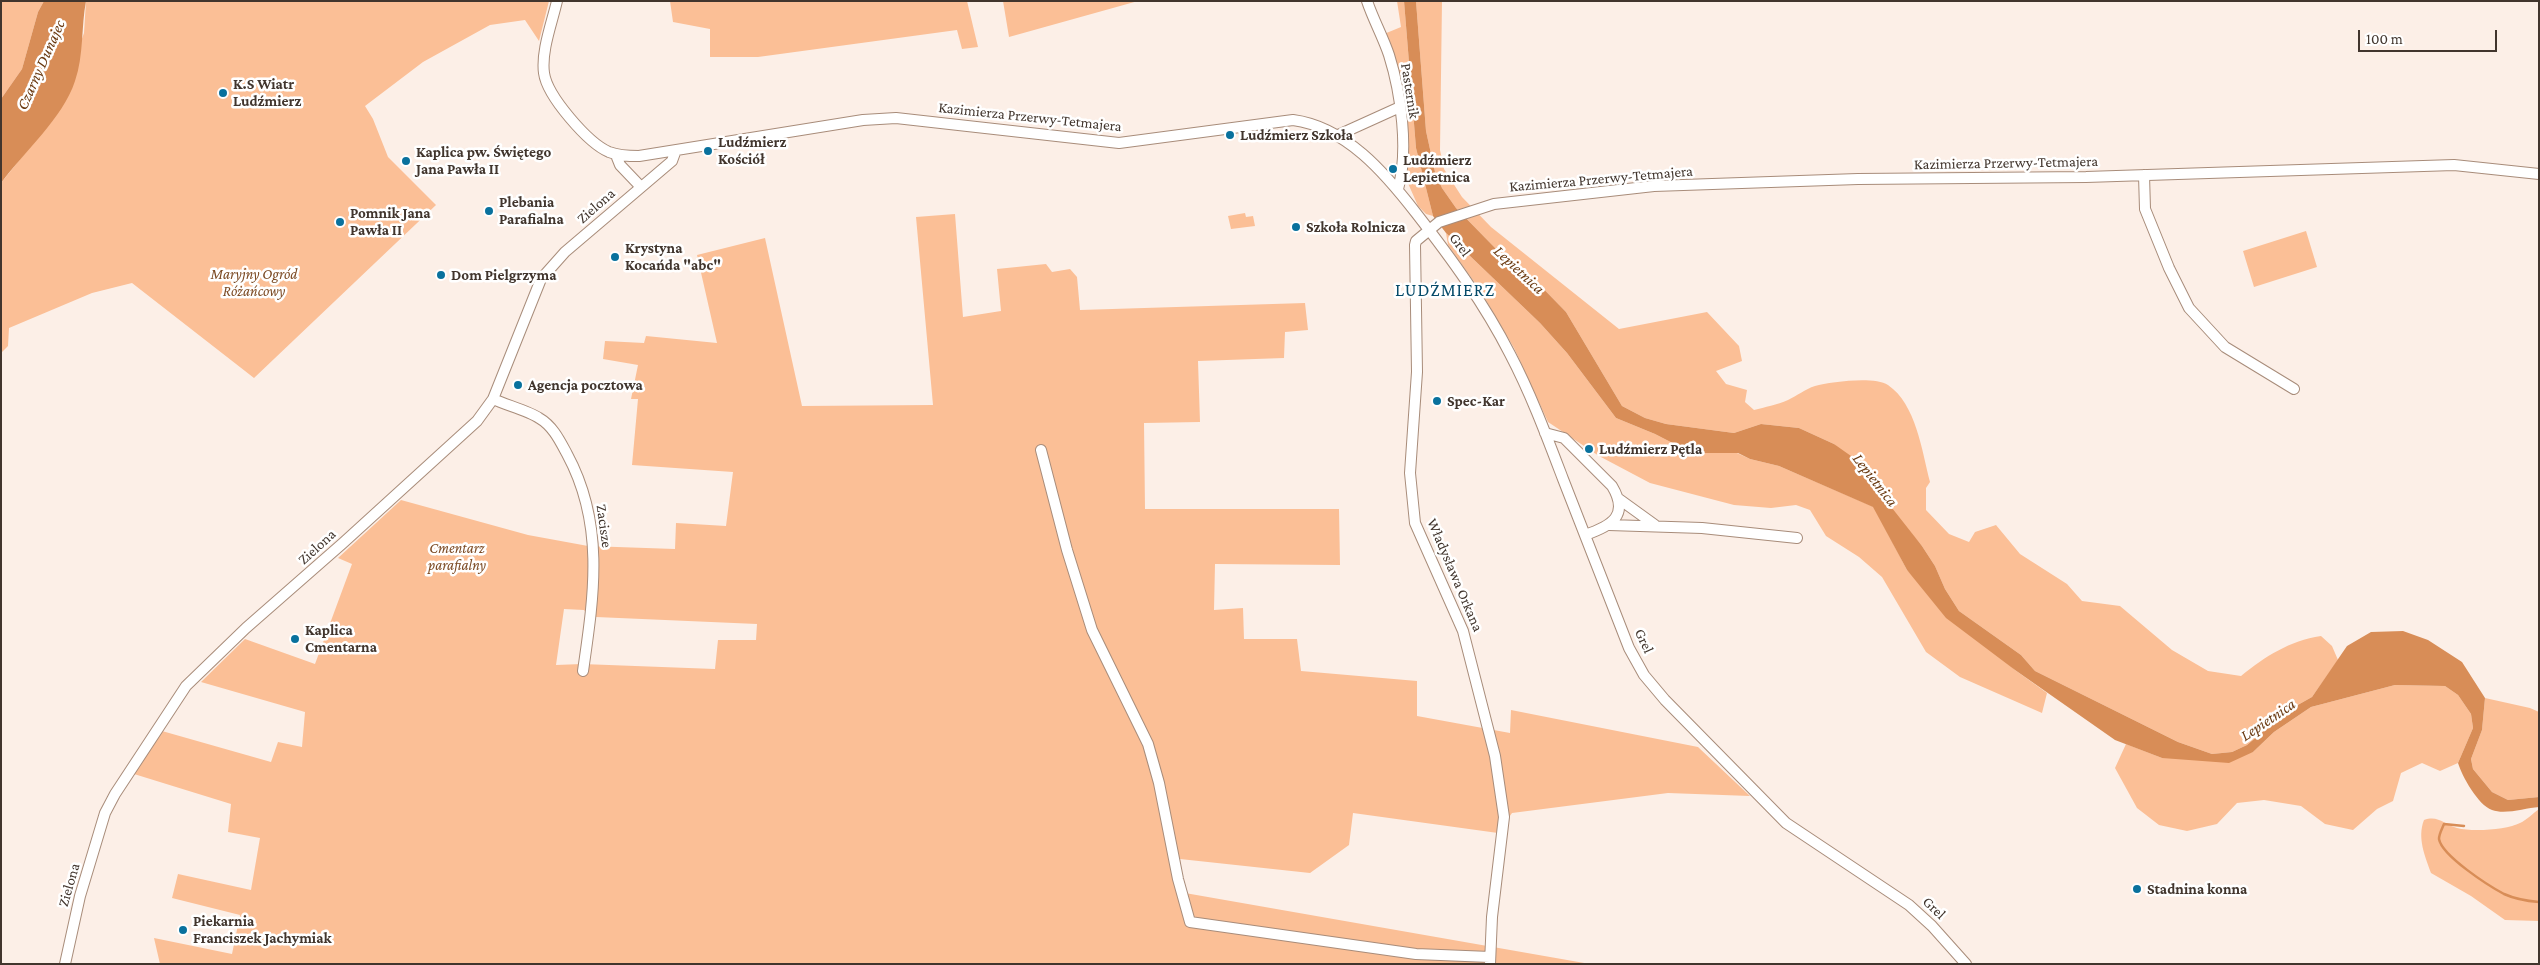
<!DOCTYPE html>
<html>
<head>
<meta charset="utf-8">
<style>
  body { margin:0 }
  #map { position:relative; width:2540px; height:965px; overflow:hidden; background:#fcefe7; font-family:"Crimson Pro",serif }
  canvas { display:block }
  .frame { position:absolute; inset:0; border:2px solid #41352d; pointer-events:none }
  .scale { position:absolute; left:2358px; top:30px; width:139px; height:22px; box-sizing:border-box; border:2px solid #41352d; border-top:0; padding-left:6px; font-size:15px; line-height:18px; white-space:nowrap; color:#41352d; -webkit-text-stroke:4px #fff; paint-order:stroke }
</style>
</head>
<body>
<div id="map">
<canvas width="2540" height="965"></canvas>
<div class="frame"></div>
<div class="scale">100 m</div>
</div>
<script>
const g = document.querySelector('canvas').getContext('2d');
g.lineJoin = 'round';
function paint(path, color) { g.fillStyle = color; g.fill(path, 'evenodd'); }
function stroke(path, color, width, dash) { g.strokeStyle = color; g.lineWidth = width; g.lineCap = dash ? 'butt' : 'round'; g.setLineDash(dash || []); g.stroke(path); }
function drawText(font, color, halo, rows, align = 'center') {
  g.font = font + ' "Crimson Pro",serif'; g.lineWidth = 5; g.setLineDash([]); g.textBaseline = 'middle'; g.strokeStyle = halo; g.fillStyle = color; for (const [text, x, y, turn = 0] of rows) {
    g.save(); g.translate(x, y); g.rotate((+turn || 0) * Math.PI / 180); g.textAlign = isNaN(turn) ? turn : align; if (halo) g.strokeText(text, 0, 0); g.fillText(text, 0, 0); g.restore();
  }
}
paint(new Path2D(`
  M1 1H44L38 12 22 69 1 99Z
  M86 1H549L539 41 525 20 490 25 423 62 365 106 373 119 388 157 436 205 254 378 132 283 92 293 9 328 8 346 1 353V183L54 117 84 33Z
  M670 1H967L978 47 962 49 957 30 758 57H710V29L673 22Z
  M1003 1H1138L1009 37Z
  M1397 1H1404L1416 148 1433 216 1426 214 1418 206 1407 181 1404 118 1384 34 1401 27Z
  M1416 1H1442L1440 150 1444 169 1462 197 1491 227 1619 329 1707 312 1739 346 1742 361 1716 371 1726 384 1747 390 1745 402 1754 410C1765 407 1777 405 1788 400 1797 396 1805 389 1815 386 1830 382 1874 376 1888 385 1916 404 1922 451 1930 482L1926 488V510L1949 534 1969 542 1975 532 1996 525 2020 554 2067 584 2082 601 2120 606 2172 650 2208 671 2241 676C2266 656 2289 641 2321 636L2332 646 2338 660 2312 697 2287 711 2247 745 2232 752 2212 754 2178 742 2035 671 2021 655 1959 611 1945 589 1935 566 1922 546 1834 444 1799 428 1761 424 1734 433 1666 424 1645 418 1622 406 1566 312 1530 275 1499 252 1456 208 1442 188 1435 172 1426 131Z
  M1245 213 1246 217 1253 216 1255 226 1231 229 1228 216Z
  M955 214 963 317 1001 311 997 269 1046 264 1052 272 1070 269 1077 277 1080 310 1305 303 1308 330 1285 332 1284 358 1198 361 1200 422 1144 423 1145 509H1339L1340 565 1215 564 1214 610 1243 608 1244 639H1297L1301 671 1417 681V716L1510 733 1511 710 1698 747 1750 796 1668 793 1512 813 1498 833 1353 813 1349 845 1310 873 1180 859 1185 893 1590 964H160L154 938 232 954 240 915 172 898 178 874 251 890 260 838 228 832 231 804 134 774 162 731 271 762 278 742 302 747 305 712 201 682 245 639 315 664 352 564 338 558 401 500 528 535 588 546 675 549 676 523 726 526 733 472 632 465 638 399H631L638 365 603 359 605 341 644 343 646 336 717 343 697 255 765 238 802 406 933 405 916 217ZM564 609 584 610 588 615 596 617 757 624 756 640H718L715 669 582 664 556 665Z
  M2306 231 2317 267 2254 287 2243 251Z
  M1446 233 1540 323 1567 353 1616 418 1655 434 1692 453H1737L1750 459 1779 466 1874 507 1907 570 2015 670 2047 693 2042 713 1960 677 1926 652 1882 577 1859 557 1826 536 1810 510 1796 505 1771 508 1734 505 1650 483 1599 456 1548 422 1514 348 1480 290 1448 245Z
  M2395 685 2445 686 2458 695 2471 714 2473 728 2458 763 2440 771 2422 763 2401 773 2393 801 2377 809 2353 830 2325 824 2301 806 2264 800 2237 803 2217 824 2187 831 2159 825 2137 808 2115 768 2126 744 2162 758 2253 752 2274 732 2311 707Z
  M2485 698 2530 708 2539 712V797L2508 800 2492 792 2473 769 2471 759 2482 730Z
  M2539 809V921L2505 920 2471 896 2431 873C2425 856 2417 838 2424 820 2439 815 2444 825 2457 828 2472 832 2507 830 2520 823 2527 820 2533 813 2539 809Z`), '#fbbf96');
paint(new Path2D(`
  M44 1H86C81 27 84 55 75 81 63 118 24 152 1 183V99L22 69 38 12Z
  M1404 1H1416L1426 131 1435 172 1442 188 1456 208 1499 252 1530 275 1566 312 1622 406 1645 418 1666 424 1734 433 1761 424 1799 428 1834 444 1851 456 1922 546 1935 566 1945 589 1959 611 2021 655 2035 671 2178 742 2212 754 2232 752 2247 745 2287 711 2312 697 2347 646 2371 632 2403 631 2428 640 2462 662 2485 698 2482 730 2471 759 2473 769 2492 792 2508 800 2539 797V807C2525 808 2505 815 2492 810 2478 805 2462 776 2458 763L2473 728 2471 714 2458 695 2445 686 2395 685 2311 707 2274 732 2253 752 2229 763 2162 758 2115 740 2015 670 1946 618 1907 570 1873 507 1779 466 1750 459 1738 453H1692L1655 434 1616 418 1567 353 1540 323 1446 233 1433 216 1416 148Z`), '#d88d57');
stroke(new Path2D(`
  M2464 826 2444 824C2442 829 2439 834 2439 839 2442 856 2489 886 2504 894 2515 899 2527 901 2539 902`), '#d88d57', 2.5);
const minor = new Path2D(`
  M557 1C552 23 541 51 544 73 547 96 588 143 609 152 619 156 629 156 639 156L863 120 896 118 1119 143 1293 120C1346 127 1385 173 1416 213 1451 258 1484 303 1510 354 1531 394 1547 437 1563 479 1585 535 1607 592 1629 648L1644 675 1665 700 1786 823 1909 905 1932 926 1966 964
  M1367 1C1373 19 1383 37 1389 55 1401 93 1409 151 1398 189
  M1336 136 1400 107
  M616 155 620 165 641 187
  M2144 175 2145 209 2169 268 2189 308 2225 347 2294 389
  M493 399C506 405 529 411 539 418 553 426 560 441 567 454 605 524 594 595 583 671
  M1545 433 1564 438 1612 486C1630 516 1611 526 1585 535
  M1041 450 1067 550 1092 630 1148 744 1159 783 1178 879 1190 922 1416 954 1490 957
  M1619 499 1655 525
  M1609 525 1702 528 1797 538
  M65 964 80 896 105 813 115 794 186 686 246 628 343 543 477 421 493 399 541 279 565 252 672 161 676 150
  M1490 964 1492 917 1504 817 1495 756 1463 631 1415 523 1410 473 1417 372 1415 245 1416 241 1439 222 1494 204 1654 186 1858 179 2086 177 2454 165 2539 174`);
stroke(minor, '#a88c7a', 12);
stroke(minor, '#fff', 10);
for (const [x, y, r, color] of [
  [223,93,5,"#09719d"],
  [1230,135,5,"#09719d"],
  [708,151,5,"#09719d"],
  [406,161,5,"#09719d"],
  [1393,169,5,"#09719d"],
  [489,211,5,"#09719d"],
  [340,222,5,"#09719d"],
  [1296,227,5,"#09719d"],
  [615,257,5,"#09719d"],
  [441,275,5,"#09719d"],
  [518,385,5,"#09719d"],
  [1437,401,5,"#09719d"],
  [1589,449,5,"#09719d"],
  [295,639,5,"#09719d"],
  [2137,889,5,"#09719d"],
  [183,930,5,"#09719d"]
]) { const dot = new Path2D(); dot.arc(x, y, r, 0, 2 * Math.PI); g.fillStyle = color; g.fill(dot); stroke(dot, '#fff', 2); }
drawText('bold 15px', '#41352d', '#fff', [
  ["K.S Wiatr",233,84],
  ["Ludźmierz",233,101],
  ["Ludźmierz Szkoła",1240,135],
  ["Ludźmierz",718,142],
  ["Kościół",718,159],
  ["Kaplica pw. Świętego",416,152],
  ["Jana Pawła II",416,169],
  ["Ludźmierz",1403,160],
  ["Lepietnica",1403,177],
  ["Plebania",499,202],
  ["Parafialna",499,219],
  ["Pomnik Jana",350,213],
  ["Pawła II",350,230],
  ["Szkoła Rolnicza",1306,227],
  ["Krystyna",625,248],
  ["Kocańda \"abc\"",625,265],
  ["Dom Pielgrzyma",451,275],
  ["Agencja pocztowa",528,385],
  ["Spec-Kar",1447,401],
  ["Ludźmierz Pętla",1599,449],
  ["Kaplica",305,630],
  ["Cmentarna",305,647],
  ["Stadnina konna",2147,889],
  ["Piekarnia",193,921],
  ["Franciszek Jachymiak",193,938]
], 'left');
drawText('15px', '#41352d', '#fff', [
  ["Pasternik",1410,91,81],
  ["Kazimierza Przerwy-Tetmajera",1030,117,6],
  ["Kazimierza Przerwy-Tetmajera",2006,163,-1],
  ["Kazimierza Przerwy-Tetmajera",1601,179,-5],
  ["Zielona",596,206,-41],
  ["Grel",1460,245,53],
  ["Zacisze",604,526,82],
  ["Zielona",317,547,-42],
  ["Władysława Orkana",1455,575,67],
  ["Grel",1644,641,65],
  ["Zielona",69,885,-74],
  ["Grel",1934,908,43]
]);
drawText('italic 15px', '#7c4a23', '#fff', [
  ["Maryjny Ogród",254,274],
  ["Różańcowy",254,291],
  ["Cmentarz",457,548],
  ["parafialny",457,565]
]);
drawText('italic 16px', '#6a3910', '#fff', [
  ["Czarny Dunajec",41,65,-66],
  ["Lepietnica",1519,270,43],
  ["Lepietnica",1875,480,52],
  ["Lepietnica",2268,720,-34]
]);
g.letterSpacing = '1px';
drawText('18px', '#054a69', '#fff', [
  ["LUDŹMIERZ",1445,290]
]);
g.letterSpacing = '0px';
</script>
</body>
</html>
